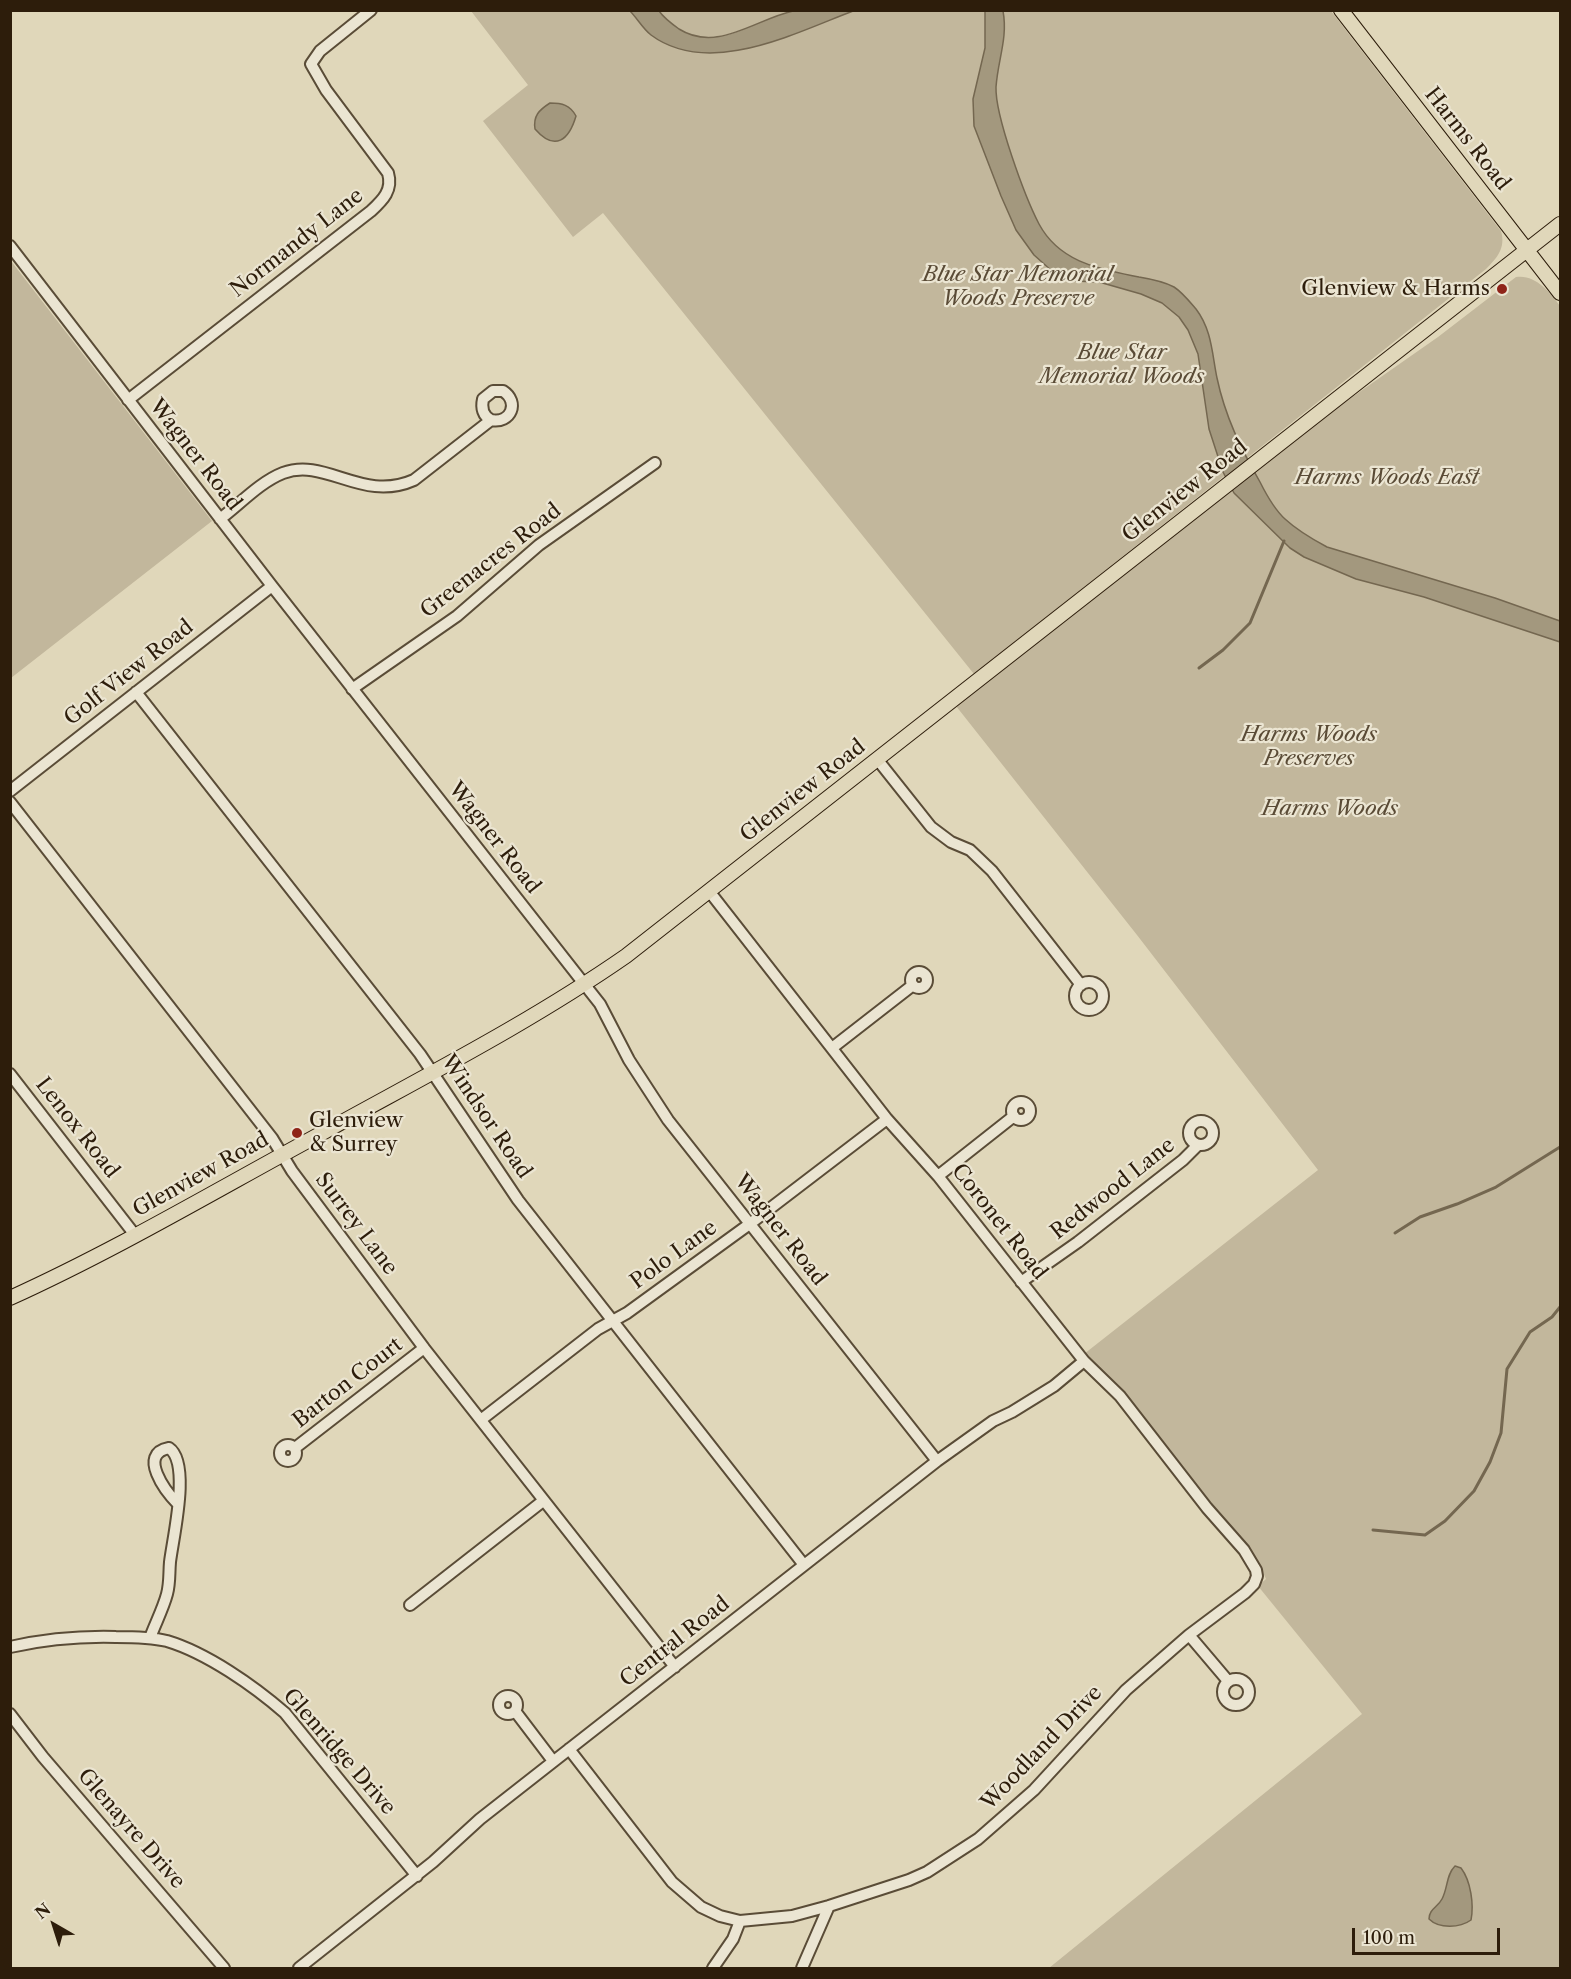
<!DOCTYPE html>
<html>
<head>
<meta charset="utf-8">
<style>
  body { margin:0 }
  #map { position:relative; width:1571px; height:1979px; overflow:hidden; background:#e0d7ba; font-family:"Libre Caslon Text",serif }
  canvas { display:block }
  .frame { position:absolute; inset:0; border:12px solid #2d1d0b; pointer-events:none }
  .north { position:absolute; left:24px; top:1895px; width:60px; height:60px; -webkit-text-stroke:4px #ebe5d2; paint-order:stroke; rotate:321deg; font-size:16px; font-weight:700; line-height:24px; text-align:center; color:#2d1d0b }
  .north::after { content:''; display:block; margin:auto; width:21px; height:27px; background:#2d1d0b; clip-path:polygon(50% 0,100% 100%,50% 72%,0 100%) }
  .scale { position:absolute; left:1352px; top:1928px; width:148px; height:27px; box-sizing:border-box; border:3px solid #2d1d0b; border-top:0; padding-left:8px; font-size:18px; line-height:21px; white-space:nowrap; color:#2d1d0b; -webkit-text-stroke:4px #ebe5d2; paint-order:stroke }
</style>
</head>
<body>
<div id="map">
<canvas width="1571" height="1979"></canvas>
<div class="frame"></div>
<div class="north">N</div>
<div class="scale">100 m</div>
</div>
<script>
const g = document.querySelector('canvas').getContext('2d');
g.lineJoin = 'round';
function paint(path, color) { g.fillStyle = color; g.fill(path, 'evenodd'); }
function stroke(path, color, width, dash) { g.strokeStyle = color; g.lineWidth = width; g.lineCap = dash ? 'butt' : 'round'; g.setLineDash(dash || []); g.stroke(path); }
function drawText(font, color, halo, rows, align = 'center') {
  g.font = font + ' "Libre Caslon Text",serif'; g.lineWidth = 4.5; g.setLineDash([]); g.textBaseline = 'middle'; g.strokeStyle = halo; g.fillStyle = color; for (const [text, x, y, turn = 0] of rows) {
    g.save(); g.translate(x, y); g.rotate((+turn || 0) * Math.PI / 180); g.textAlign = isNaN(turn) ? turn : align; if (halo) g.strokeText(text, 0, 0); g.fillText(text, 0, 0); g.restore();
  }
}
paint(new Path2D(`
  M471 11H630L651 34 675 48 703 53 768 20C731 35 687 53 659 11H1331L1501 231C1506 248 1497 258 1486 269L974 674 603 213 573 237 483 121 528 85Z
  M11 261 212 521 11 678 10 261Z
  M1516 277C1535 274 1550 292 1560 306V1968H1049L1362 1714 1258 1586 1266 1579 1259 1563 1249 1550 1215 1510 1123 1393 1084 1354 1318 1170 1137 935 956 706 1318 421 1438 337Z`), '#c2b79c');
const water = new Path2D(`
  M630 11H659C664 18 672 24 679 29 717 53 756 19 793 11 810 7 835 10 853 11 795 33 709 78 651 35 643 29 637 18 630 11Z
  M985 11H1003C1008 38 998 59 996 87 995 116 1025 197 1039 224 1060 263 1100 269 1139 277 1151 279 1163 281 1174 287 1182 292 1190 302 1196 309 1212 330 1212 354 1217 378 1225 416 1241 449 1260 482 1267 496 1274 509 1285 519 1298 531 1312 539 1327 547L1495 598 1560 621V642L1424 597 1356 579 1304 557 1290 548 1234 493 1223 472 1209 429 1198 354 1188 330 1179 317 1162 303 1141 294 1099 282 1074 281 1053 272 1034 255 1016 230 1001 196 974 126 973 99 985 48Z
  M550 103C562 103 570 105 576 116 569 140 555 152 535 129 533 116 539 110 550 103Z
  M1455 1866 1461 1868C1471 1881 1474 1905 1471 1920 1460 1928 1439 1929 1429 1919 1429 1909 1438 1907 1442 1899 1448 1888 1446 1875 1455 1866Z`);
paint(water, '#a3987e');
stroke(water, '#746750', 1.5);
stroke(new Path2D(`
  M1199 668 1223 650 1250 623 1284 541
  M1395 1233 1420 1217 1457 1204 1496 1187 1560 1147
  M1373 1530 1425 1535 1445 1521 1474 1491 1490 1462 1501 1433 1507 1369 1530 1332 1552 1317 1560 1307`), '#746750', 3);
const minor = new Path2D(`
  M10 246 272 586 585 985 600 1004 629 1060 668 1120 937 1461
  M128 400 371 211C383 200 393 190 388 173L326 90 311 64 320 51 371 10
  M220 519C240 504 260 482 283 473 326 457 362 503 414 480L491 420C511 424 520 402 503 391H493L483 399C481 408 483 416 491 420
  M352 689 457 616 539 545 655 463
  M136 692 420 1054 518 1200 804 1565
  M877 759 931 827 951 842 970 850 992 871 1081 985
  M10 791 272 586
  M10 802 272 1138 292 1171 424 1348 675 1667
  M911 980a8 8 0 1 1 16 0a8 8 0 1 1-16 0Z
  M1075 996a14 14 0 1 1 28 0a14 14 0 1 1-28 0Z
  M832 1048 913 985
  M10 1074 135 1235
  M1012 1111a9 9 0 1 1 18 0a9 9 0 1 1-18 0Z
  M1189 1133a12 12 0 1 1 24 0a12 12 0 1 1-24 0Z
  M938 1176 1014 1116
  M1021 1282 1078 1242 1183 1160 1198 1145
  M482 1419 598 1329 627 1313 751 1223 887 1119
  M280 1453a8 8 0 1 1 16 0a8 8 0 1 1-16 0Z
  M295 1448 424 1348
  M410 1605 543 1501
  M1189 1635 1228 1681
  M150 1638C155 1624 163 1609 167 1594 170 1583 169 1573 170 1562 173 1537 191 1463 169 1448 137 1454 166 1492 178 1504
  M10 1647C46 1639 80 1636 116 1637 133 1637 150 1637 167 1641 207 1653 254 1686 285 1713L417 1876
  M1223 1692a13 13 0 1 1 26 0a13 13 0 1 1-26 0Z
  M499 1705a9 9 0 1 1 18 0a9 9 0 1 1-18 0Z
  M515 1711 553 1761
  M10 1714 43 1757 224 1968
  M569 1749 672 1882 701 1907 720 1916 740 1921 792 1916 829 1906 909 1880 927 1872 978 1839 1034 1790 1126 1690 1189 1635 1245 1593 1254 1584 1257 1576 1256 1570 1244 1550 1207 1508 1120 1396 1084 1361 938 1176 887 1119 709 891
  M299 1968 433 1862 480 1819 937 1461 993 1421 1012 1412 1054 1386 1084 1361
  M713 1968 733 1939 740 1921
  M802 1968 829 1906`);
const major = new Path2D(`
  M1341 10 1560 293
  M10 1298C118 1249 220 1188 324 1132 425 1076 531 1022 626 956L1560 224`);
stroke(minor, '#5a4c37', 14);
stroke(major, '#2d1d0b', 16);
stroke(minor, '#ebe5d2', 10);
stroke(major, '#e0d7ba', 14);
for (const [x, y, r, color] of [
  [1502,289,6,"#8f2418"],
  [297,1133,6,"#8f2418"]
]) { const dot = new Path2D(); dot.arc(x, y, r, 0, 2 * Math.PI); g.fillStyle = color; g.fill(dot); stroke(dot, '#ebe5d2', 2); }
drawText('21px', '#2d1d0b', '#ebe5d2', [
  ["Harms Road",1467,139,52],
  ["Normandy Lane",297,243,-38],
  ["Wagner Road",195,455,52],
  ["Glenview Road",1185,491,-38],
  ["Greenacres Road",491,561,-38],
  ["Golf View Road",129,673,-38],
  ["Glenview Road",803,791,-38],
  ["Wagner Road",494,838,52],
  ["Windsor Road",486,1117,56],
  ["Lenox Road",77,1128,52],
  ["Glenview Road",201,1175,-29],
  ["Redwood Lane",1113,1189,-38],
  ["Coronet Road",999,1222,52],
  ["Surrey Lane",356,1224,53],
  ["Wagner Road",780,1230,52],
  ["Polo Lane",674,1255,-36],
  ["Barton Court",348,1383,-38],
  ["Central Road",675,1642,-38],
  ["Woodland Drive",1042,1748,-46],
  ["Glenridge Drive",339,1752,49],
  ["Glenayre Drive",131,1829,49]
]);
drawText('italic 21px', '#5a4b36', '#ebe5d2', [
  ["Blue Star Memorial",1018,275],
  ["Woods Preserve",1018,299],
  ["Blue Star",1122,353],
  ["Memorial Woods",1122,377],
  ["Harms Woods East",1387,478],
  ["Harms Woods",1309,735],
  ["Preserves",1309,759],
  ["Harms Woods",1330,809]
]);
drawText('21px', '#2d1d0b', '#ebe5d2', [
  ["Glenview & Harms",1490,289],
  ["Glenview",309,1121,"left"],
  ["& Surrey",309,1145,"left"]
], 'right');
</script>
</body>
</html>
